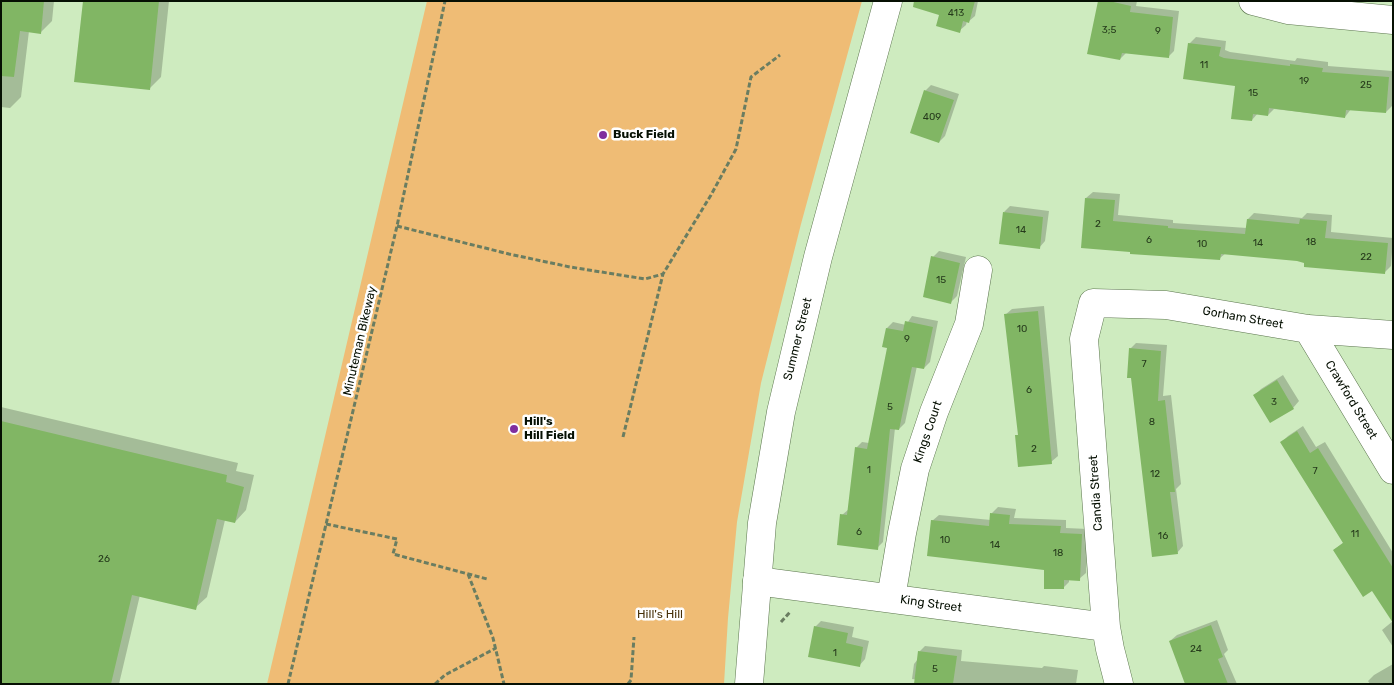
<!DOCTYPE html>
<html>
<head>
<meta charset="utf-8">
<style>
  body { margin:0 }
  #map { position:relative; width:1394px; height:685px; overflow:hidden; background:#ceebbf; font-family:Rubik,sans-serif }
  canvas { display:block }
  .frame { position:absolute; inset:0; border:2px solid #061003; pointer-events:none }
</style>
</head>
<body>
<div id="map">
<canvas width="1394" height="685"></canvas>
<div class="frame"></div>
</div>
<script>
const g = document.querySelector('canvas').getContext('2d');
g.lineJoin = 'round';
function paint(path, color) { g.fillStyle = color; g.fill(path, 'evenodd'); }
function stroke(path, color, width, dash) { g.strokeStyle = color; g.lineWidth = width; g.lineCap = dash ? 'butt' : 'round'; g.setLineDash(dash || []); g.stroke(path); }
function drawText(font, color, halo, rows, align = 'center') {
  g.font = font + ' Rubik,sans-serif'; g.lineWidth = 5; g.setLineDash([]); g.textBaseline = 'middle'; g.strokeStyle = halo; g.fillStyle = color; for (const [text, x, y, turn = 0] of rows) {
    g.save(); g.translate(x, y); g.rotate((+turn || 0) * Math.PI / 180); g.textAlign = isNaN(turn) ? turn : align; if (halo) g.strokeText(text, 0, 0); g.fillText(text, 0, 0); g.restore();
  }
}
paint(new Path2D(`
  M427 1H862L801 224 761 383 737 522 728 618 724 684H267Z`), '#efbc75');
paint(new Path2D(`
  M1 1H54L52 21 40 33 29 31 21 97 10 108 1 107Z
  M85 1H169L161 77 149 89Z
  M944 1H978L975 16 968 22 967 21 966 25 959 31Z
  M1099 1H1137L1136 6 1179 11 1174 51 1168 57 1127 52 1120 59Z
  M1196 37 1226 41 1225 50 1230 52 1295 61 1297 58 1328 62V66L1393 71 1392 106 1386 112 1351 109 1345 117 1274 109 1268 115 1258 113 1252 120 1237 85 1189 44Z
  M931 85 959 94 945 136 939 142 925 91Z
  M1093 192 1120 194 1118 215 1173 220V223L1247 228 1248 219 1254 213 1302 218 1307 213 1332 215 1331 232 1393 238 1391 266 1385 272 1297 260 1226 253 1220 258 1131 253 1086 198Z
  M1010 206 1049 211 1045 241 1039 248 1004 212Z
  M939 251 966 257 957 296 951 302 933 257Z
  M1044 306 1058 456 1051 462 1017 436 1019 433 1005 315 1012 309Z
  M912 316 938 321 930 362 924 368 917 366 905 423 899 429 895 428 883 542 877 548 842 515 849 509 856 448 862 442 869 443 889 347 887 328 893 322 906 325Z
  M1136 343 1167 345 1163 396 1171 395 1181 484 1176 489 1183 546 1177 553 1130 349Z
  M1283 375 1299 401 1293 408 1271 421 1255 395 1261 389Z
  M1 407 238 463 236 471 254 475 246 510 235 522 225 520 207 597 195 608 140 595 119 684H1Z
  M1303 426 1316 447 1325 442 1393 553V621L1372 589 1334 550 1344 542 1282 442 1288 436Z
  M998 507 1016 509 1014 518 1066 520V528L1088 529 1086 573 1079 579H1069V582L1063 588 1046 569 932 521 939 515 991 520 992 513Z
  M1217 620 1228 650 1224 654 1237 684H1187L1170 641 1177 635Z
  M821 621 854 627 852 637 869 641 865 659 859 666 815 627Z
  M1393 621V647L1382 630Z
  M925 646 962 650 961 661 1042 668 1044 666 1078 670 1076 684H951L912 679 914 664 918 659 919 652Z
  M1393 664V684H1370L1368 681 1374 675Z`), '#0003');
paint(new Path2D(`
  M1 1H44L41 34 20 31 14 77 1 76Z
  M83 1H159L150 90 74 82Z
  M914 1H975L969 23 963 21 960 33 936 26 939 15 913 7Z
  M1098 1H1109L1131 6 1130 12 1173 17 1169 58 1122 53 1120 60 1087 54Z
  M1188 43 1221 47 1219 56 1224 58 1290 66V64L1323 68 1322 72 1389 77 1386 113 1346 110 1345 118 1269 108 1268 116 1253 114 1252 121 1231 119 1235 86 1183 79Z
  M924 90 954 100 939 143 910 133Z
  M1085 198 1115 200 1113 221 1168 226V228L1245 234 1247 219 1299 224 1300 219 1327 221 1325 238 1388 243 1385 274 1304 267V263L1297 261 1221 254 1220 260 1130 254V252L1081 248Z
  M1003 212 1043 217 1040 249 999 244Z
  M931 256 960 263 951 304 923 297Z
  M1038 311 1052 464 1018 467 1015 435H1018L1004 314Z
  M905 321 933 327 924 369 912 367 899 430 890 429 878 550 837 545 840 514 847 515 855 447 867 449 887 348 882 347 886 328 903 331Z
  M1129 348 1161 351 1158 401 1165 400 1175 492H1170L1178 554 1152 557 1131 378H1127Z
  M1277 380 1294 409 1270 423 1253 395Z
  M1 421 227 475 226 482 244 487 235 523 217 519 196 610 132 595 111 684H1Z
  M1297 431 1310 453 1318 448 1393 568V623L1372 591 1363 597 1333 550 1343 543 1280 442Z
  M990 513 1010 515 1009 524 1061 526 1060 533 1082 534 1080 581 1064 580V589H1044V570L927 556 931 520 989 526Z
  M1211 625 1223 657 1218 659 1228 684H1185L1169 641Z
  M814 626 848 633 846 643 863 647 860 667 808 657Z
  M918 651 957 656 953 684H914Z`), '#81b664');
const minor = new Path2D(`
  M1253 1 1288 10 1393 20
  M1308 329 1393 470
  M757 581 1106 627
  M891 598 902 533 915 469 934 412 969 324 978 270
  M1119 684 1110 649 1106 627 1084 339 1093 303 1166 305 1308 329 1393 335`);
const secondary = new Path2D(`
  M749 684 762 523 781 412 818 257 888 1`);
stroke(minor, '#5b754d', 29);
stroke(secondary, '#5b754d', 29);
stroke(new Path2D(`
  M397 226 509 254 570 267 645 279 663 274 711 195 736 149 751 77 780 55
  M623 437 663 274
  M326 524 397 539 393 554 487 579
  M468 574 493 638 504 684
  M781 622 790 612
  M288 684 397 226 445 1
  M435 684 445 675 496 648
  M628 684 631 680 634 637`), '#6a7d61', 3, [5, 2.5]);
stroke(minor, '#fff', 28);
stroke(secondary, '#fff', 28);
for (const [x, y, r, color] of [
  [603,135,5,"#802e9e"],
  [514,429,5,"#802e9e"]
]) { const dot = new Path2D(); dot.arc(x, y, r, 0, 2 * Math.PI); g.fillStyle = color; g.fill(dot); stroke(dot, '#fff', 2); }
drawText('10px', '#253a1b', null, [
  ["413",956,13],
  ["3;5",1109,30],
  ["9",1158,31],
  ["11",1204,65],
  ["19",1304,81],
  ["25",1366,85],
  ["15",1253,93],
  ["409",932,117],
  ["2",1098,224],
  ["14",1021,230],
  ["6",1149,240],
  ["18",1311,242],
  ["14",1258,243],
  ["10",1202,244],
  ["22",1366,257],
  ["15",941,280],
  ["10",1022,329],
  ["9",907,339],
  ["7",1144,364],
  ["6",1029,390],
  ["3",1274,402],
  ["5",890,407],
  ["8",1152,422],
  ["2",1034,449],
  ["1",869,470],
  ["7",1315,471],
  ["12",1155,474],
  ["6",859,532],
  ["11",1355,534],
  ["16",1163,536],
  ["10",945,540],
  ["14",995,545],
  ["18",1058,553],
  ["26",104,559],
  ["24",1196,649],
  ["1",835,653],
  ["5",935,669]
]);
drawText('bold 12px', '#061003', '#fff', [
  ["Buck Field",613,135],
  ["Hill's",524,422],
  ["Hill Field",524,436]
], 'left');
drawText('12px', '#061003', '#fff', [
  ["Gorham Street",1243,318,10],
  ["Summer Street",798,339,-76],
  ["Minuteman Bikeway",360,341,-77],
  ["Crawford Street",1351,400,59],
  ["Kings Court",928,432,-71],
  ["Candia Street",1096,493,-94],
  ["King Street",931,604,8]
]);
drawText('12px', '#462f08', '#fff', [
  ["Hill's Hill",660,615]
]);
</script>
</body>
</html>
